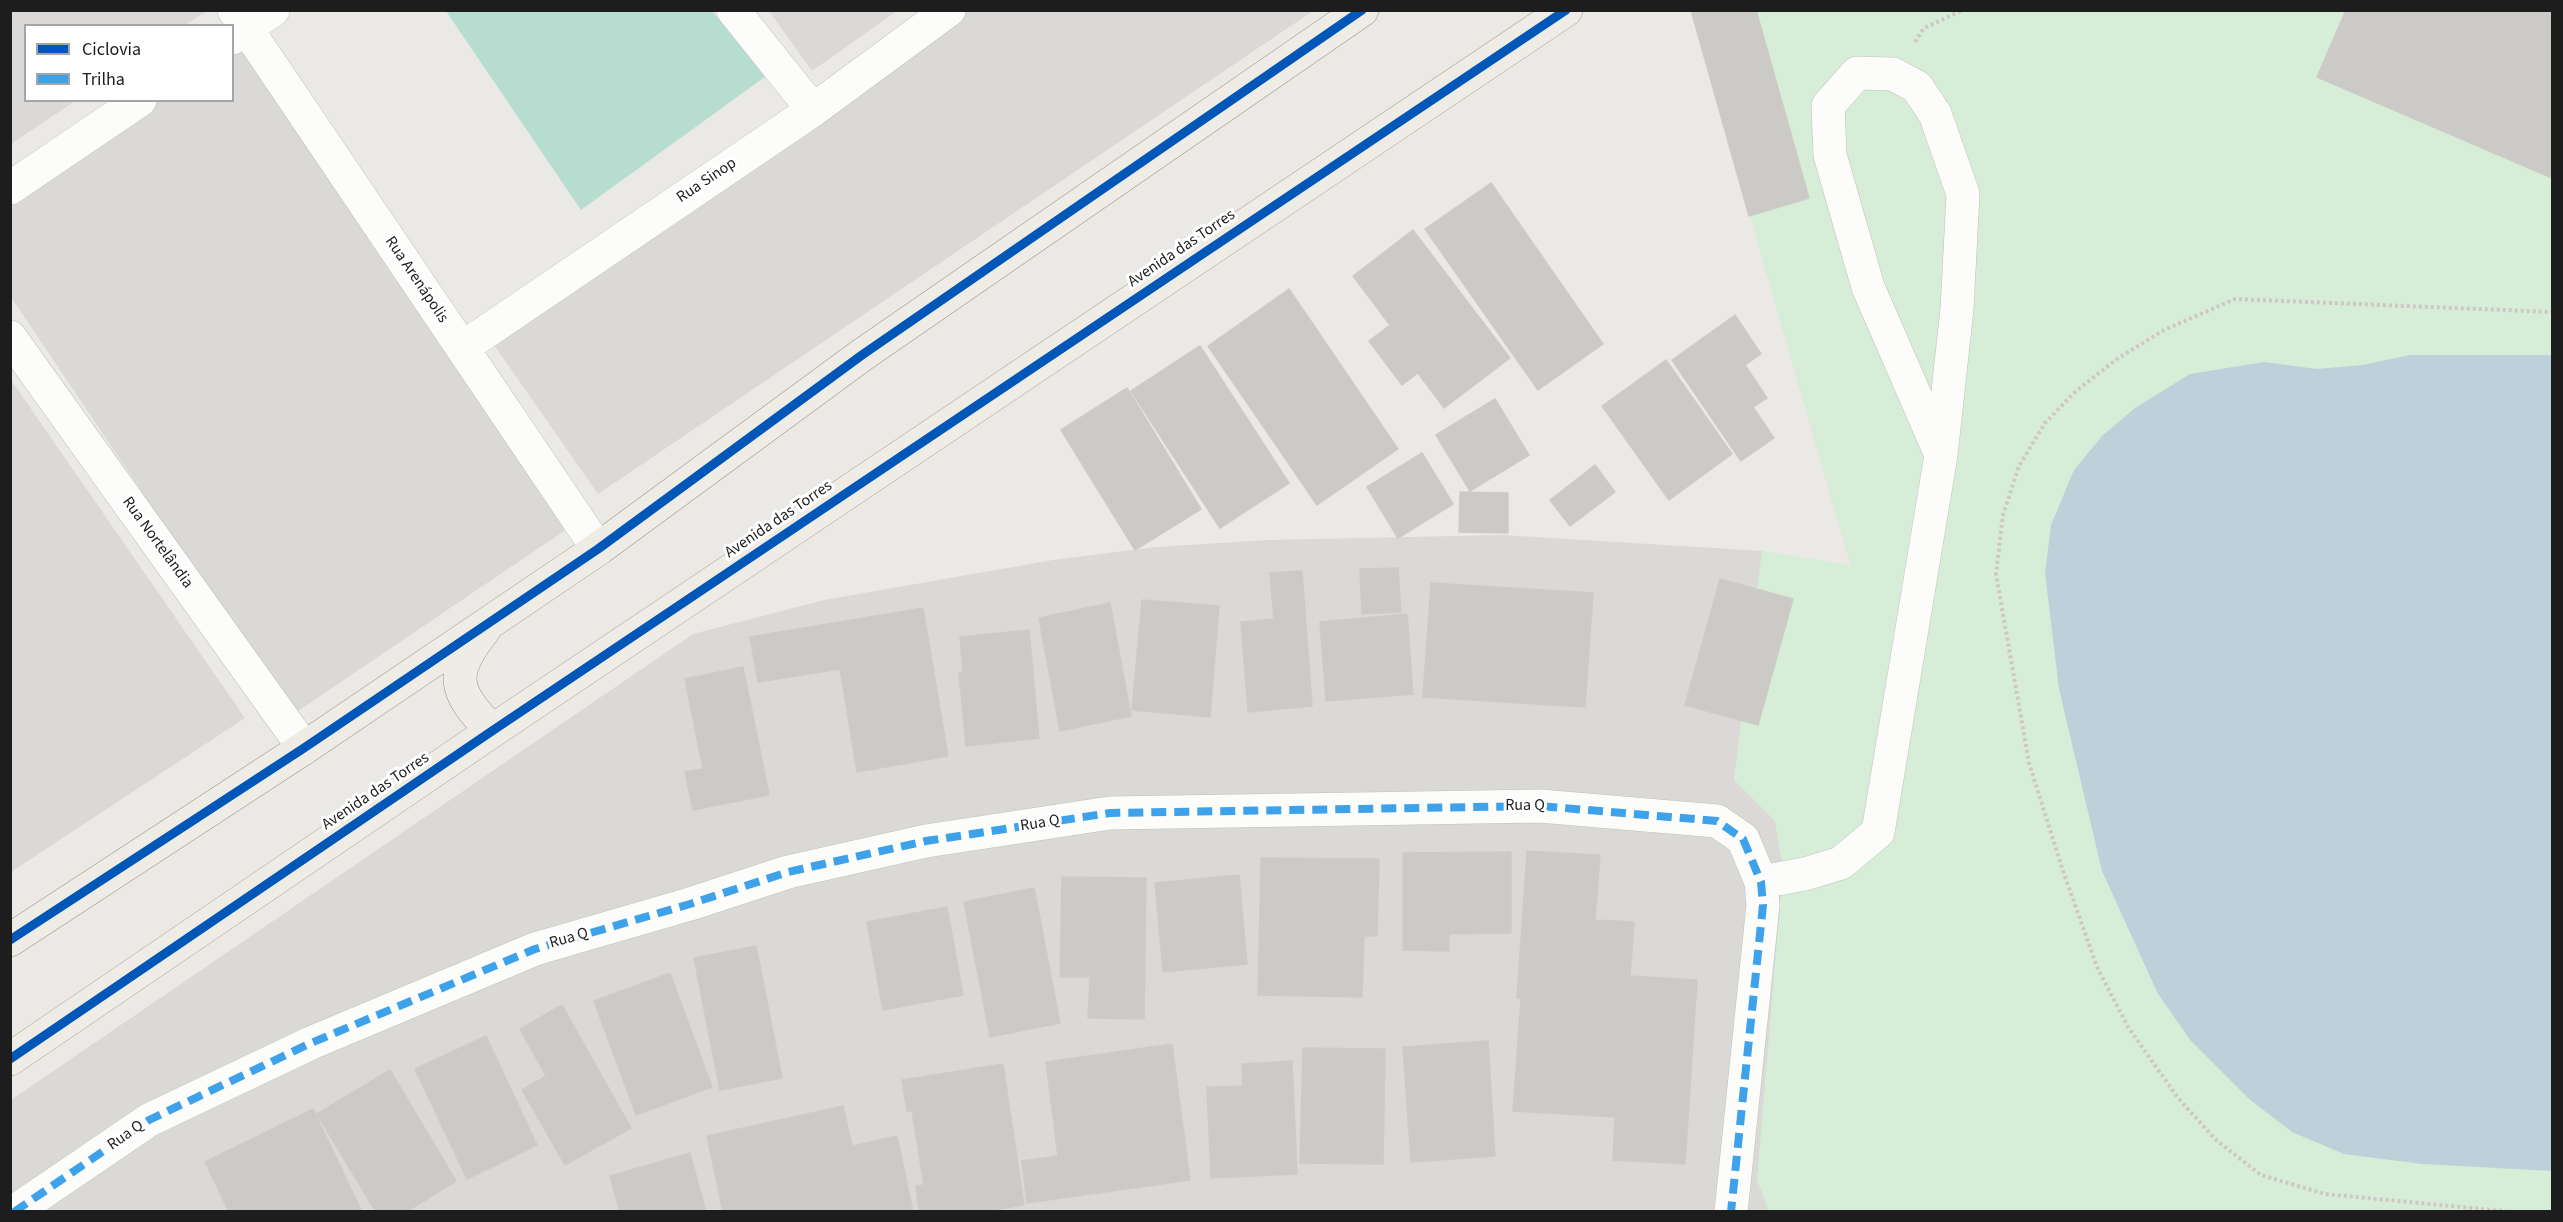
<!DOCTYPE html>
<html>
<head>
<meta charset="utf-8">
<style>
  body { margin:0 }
  #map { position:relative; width:2563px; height:1222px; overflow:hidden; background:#ebe9e6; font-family:"Source Sans 3",sans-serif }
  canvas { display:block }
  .frame { position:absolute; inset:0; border:12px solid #1d1d1d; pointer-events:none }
  .legend { position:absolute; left:24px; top:24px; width:210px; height:78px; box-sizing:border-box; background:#fff; border:2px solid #a5a5a5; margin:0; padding:8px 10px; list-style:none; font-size:18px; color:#1d1d1d }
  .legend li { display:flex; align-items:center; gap:12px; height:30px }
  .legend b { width:30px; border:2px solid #a5a5a5 }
</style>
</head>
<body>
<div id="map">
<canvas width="2563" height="1222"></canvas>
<div class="frame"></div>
<ul class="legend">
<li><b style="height:8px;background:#0057b8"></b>Ciclovia</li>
<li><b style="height:8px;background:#3da2ea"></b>Trilha</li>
</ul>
</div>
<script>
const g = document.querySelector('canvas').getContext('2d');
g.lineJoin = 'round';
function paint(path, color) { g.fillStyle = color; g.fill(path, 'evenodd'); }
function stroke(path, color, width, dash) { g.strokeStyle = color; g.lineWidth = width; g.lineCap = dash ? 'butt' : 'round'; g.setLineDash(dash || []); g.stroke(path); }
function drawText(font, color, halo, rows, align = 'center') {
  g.font = font + ' "Source Sans 3",sans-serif'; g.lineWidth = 6; g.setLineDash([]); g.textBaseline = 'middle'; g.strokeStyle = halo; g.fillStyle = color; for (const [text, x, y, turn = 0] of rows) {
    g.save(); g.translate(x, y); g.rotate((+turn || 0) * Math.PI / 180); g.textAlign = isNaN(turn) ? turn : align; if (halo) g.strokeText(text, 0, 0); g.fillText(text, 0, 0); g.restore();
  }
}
paint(new Path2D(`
  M11 10H207V11L185 25 26 26V100L75 101 11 144Z
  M769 11H897L812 71Z
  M966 11H1313L598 494 494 345Z
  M1691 11H2552V1211L11 1212V1100L693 634 824 600 1053 560 1156 547 1268 540 1503 535 1762 551 1851 566Z
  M244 42 570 527 292 715 11 297 10 201 158 101 232 100 233 50Z
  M11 380 245 718 11 872H10Z`), '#dad9d7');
paint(new Path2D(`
  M1691 11H2552V1211H1769L1757 1180 1783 868 1775 821 1734 780 1762 551 1851 565Z`), '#d6eed8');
paint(new Path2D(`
  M446 11H712L766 76 581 210Z`), '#b6ddd0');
paint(new Path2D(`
  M2410 355H2552V1171L2422 1164 2344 1154 2292 1132 2249 1099 2191 1041 2158 994 2102 871 2059 689 2045 573 2051 525 2074 470 2102 436 2135 408 2190 374 2264 362 2317 369 2362 365Z`), '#bdd1da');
const building = new Path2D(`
  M1691 10H1756L1809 198 1749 216Z
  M2346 10H2552V178L2317 77Z
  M1491 183 1603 344 1538 390 1425 229Z
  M1413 230 1510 358 1444 408 1418 373 1402 385 1369 341 1390 325 1353 276Z
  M1289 289 1398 449 1317 505 1208 346Z
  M1735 315 1761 354 1745 365 1767 398 1753 407 1774 438 1741 461 1672 360Z
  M1200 346 1289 483 1220 528 1131 391Z
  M1666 360 1732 454 1669 500 1602 406Z
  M1127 388 1201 509 1135 550 1061 430Z
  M1495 399 1529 455 1470 491 1436 435Z
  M1422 453 1453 504 1398 538 1367 487Z
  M1595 465 1615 492 1570 526 1550 500Z
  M1460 492 1508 493V533L1459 532Z
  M1398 568 1401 612 1362 614 1360 569Z
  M1302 571 1312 706 1248 712 1241 622 1274 619 1270 573Z
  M1720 579 1793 599 1758 725 1685 705Z
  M1431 583 1593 593 1585 707 1423 697Z
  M1142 600 1219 606 1210 717 1132 710Z
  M1110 603 1131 716 1060 731 1039 618Z
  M923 608 948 756 857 772 840 669 758 682 750 637Z
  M1407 614 1413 694 1326 701 1320 622Z
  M1029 630 1039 738 966 746 959 673 963 672 960 637Z
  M743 667 769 795 693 810 685 772 703 769 685 679Z
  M1527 851 1600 855 1595 920 1634 922 1630 976 1697 980 1685 1164 1613 1160 1615 1117 1513 1111 1521 999 1517 998Z
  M1511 852V933L1449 934V951L1403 950V853Z
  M1261 858 1379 859 1377 936H1364L1362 997 1258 995Z
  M1239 875 1247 964 1163 972 1155 883Z
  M1062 877 1146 878 1144 1019 1088 1018 1090 977H1060Z
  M1034 888 1060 1023 990 1037 964 902Z
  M947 907 963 995 883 1010 867 922Z
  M756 946 782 1078 720 1090 694 958Z
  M670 973 712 1087 636 1115 594 1001Z
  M562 1005 631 1128 565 1165 522 1090 546 1076 520 1029Z
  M486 1036 537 1145 467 1179 415 1069Z
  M1488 1041 1495 1156 1411 1162 1403 1047Z
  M1172 1044 1190 1180 1027 1203 1022 1161 1058 1156 1046 1062Z
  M1303 1048 1385 1049 1383 1164 1300 1163Z
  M1292 1061 1297 1174 1211 1178 1207 1087 1243 1086 1242 1064Z
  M1003 1064 1024 1205 982 1212H919L916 1186 924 1185 912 1111H907L902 1080Z
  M390 1070 456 1181 406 1212H376L317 1114Z
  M843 1106 852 1146 897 1136 913 1212H723L707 1136Z
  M313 1109 362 1212H229L205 1162Z
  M690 1153 706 1212H620L610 1176Z`);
paint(building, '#cbcac7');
stroke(building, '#cecbc7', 1.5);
const minor = new Path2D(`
  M234 10 598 549
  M733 10 813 110
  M232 38 273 10
  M10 188 140 100
  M10 337 304 748
  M462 348 813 110 949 10
  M1761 882 1805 874 1841 863 1878 832 1941 455 1957 309 1963 194 1935 114 1917 87 1893 74 1857 73 1828 106 1830 155 1868 287 1941 455
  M14 1212 149 1120 311 1043 535 949 690 904 788 872 926 841 1110 813 1540 806 1717 821 1743 839 1761 882 1763 905 1731 1212`);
const major = new Path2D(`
  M484 630C448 675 454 691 492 731
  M10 940 304 748 598 549 862 355 1362 10
  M10 1059 492 731 1566 10`);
stroke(minor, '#c1c0be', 34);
stroke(major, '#9d9886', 34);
stroke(new Path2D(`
  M1915 42 1924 28 1963 10
  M2514 1212 2325 1194 2261 1175 2216 1140 2178 1098 2128 1027 2097 967 2063 871 2029 763 1996 574 2003 515 2019 466 2045 423 2076 391 2117 359 2164 330 2235 299 2552 312
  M2547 1212 2552 1211`), '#d0c6c4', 4, [3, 3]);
stroke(minor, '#fcfcfb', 33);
stroke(major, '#eeece5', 33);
stroke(new Path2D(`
  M14 1212 149 1120 311 1043 535 949 690 904 788 872 926 841 1110 813 1540 806 1717 821 1743 839 1761 882 1763 905 1731 1212`), '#3da2ea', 8, [15, 8]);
stroke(new Path2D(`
  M10 940 304 748 598 549 862 355 1362 10
  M10 1059 492 731 1566 10`), '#0057b8', 9);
drawText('16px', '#1d1d1d', '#fff', [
  ["Rua Sinop",707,181,-34],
  ["Avenida das Torres",1182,249,-34],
  ["Rua Arenápolis",416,280,56],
  ["Avenida das Torres",779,520,-34],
  ["Rua Nortelândia",157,543,54],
  ["Avenida das Torres",376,792,-34],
  ["Rua Q",1525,806],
  ["Rua Q",1040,824,-9],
  ["Rua Q",569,939,-16],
  ["Rua Q",126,1136,-35]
]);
</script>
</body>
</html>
